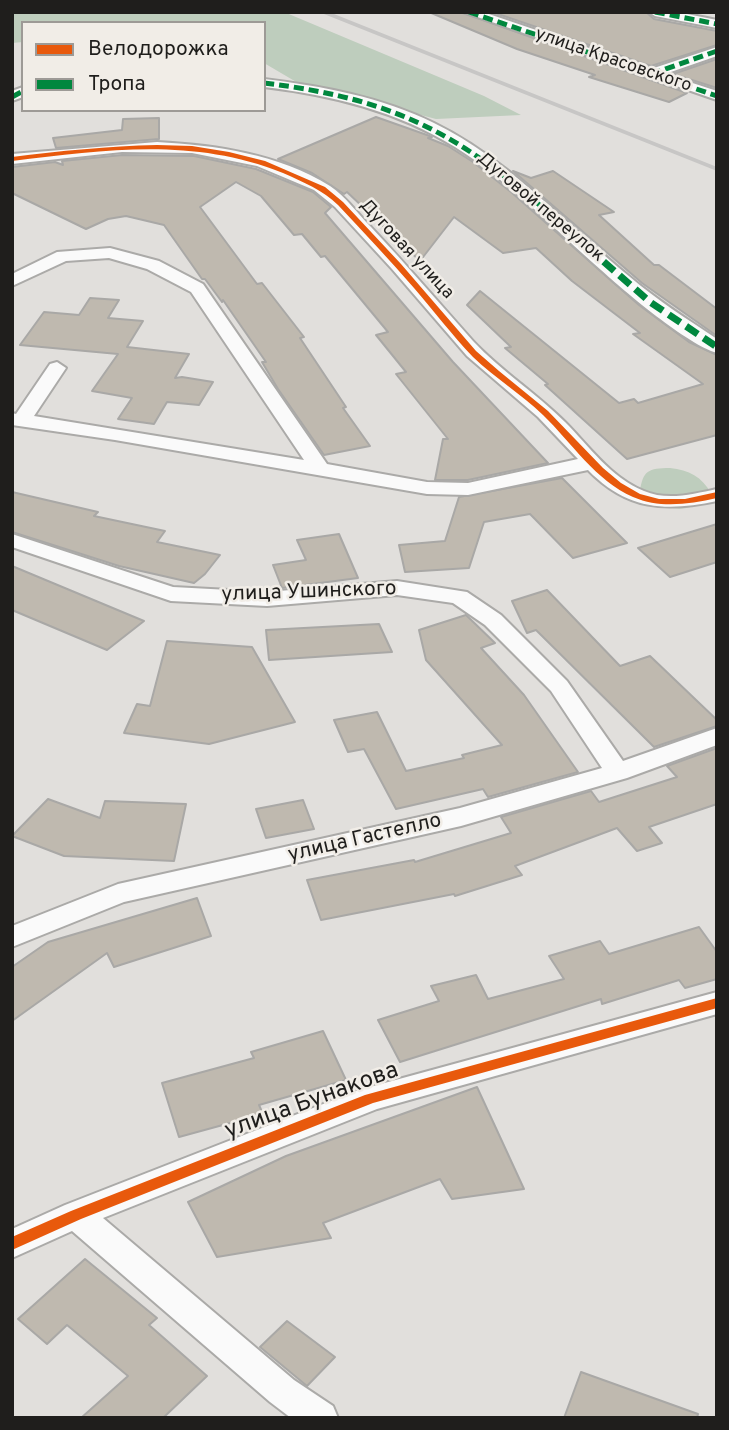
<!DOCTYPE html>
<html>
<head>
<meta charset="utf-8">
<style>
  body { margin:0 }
  #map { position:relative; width:729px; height:1430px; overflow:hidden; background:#e1dfdc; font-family:Overpass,sans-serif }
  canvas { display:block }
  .frame { position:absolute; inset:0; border:14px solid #1f1e1c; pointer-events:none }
  .legend { position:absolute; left:21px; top:21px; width:245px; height:91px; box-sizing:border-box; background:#f1ede7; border:2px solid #9d9a96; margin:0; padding:9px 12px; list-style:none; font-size:21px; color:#1f1e1c }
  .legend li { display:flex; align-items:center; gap:14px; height:35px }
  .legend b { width:35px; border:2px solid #9d9a96 }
</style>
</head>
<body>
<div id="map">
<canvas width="729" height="1430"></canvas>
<div class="frame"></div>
<ul class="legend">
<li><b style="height:9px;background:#e8590c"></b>Велодорожка</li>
<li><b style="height:9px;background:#00873e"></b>Тропа</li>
</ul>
</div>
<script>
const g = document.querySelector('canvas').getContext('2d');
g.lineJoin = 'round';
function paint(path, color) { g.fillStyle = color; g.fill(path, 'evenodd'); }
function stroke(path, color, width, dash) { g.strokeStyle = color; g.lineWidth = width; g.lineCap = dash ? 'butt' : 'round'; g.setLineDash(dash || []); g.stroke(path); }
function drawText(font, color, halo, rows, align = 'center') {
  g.font = font + ' Overpass,sans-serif'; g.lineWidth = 5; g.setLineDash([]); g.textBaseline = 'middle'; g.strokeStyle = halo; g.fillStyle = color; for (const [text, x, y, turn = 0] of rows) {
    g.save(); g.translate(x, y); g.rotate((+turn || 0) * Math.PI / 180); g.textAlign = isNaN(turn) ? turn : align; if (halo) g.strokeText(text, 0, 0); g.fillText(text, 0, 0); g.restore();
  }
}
paint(new Path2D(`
  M12 12H284L484 96 521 115 436 119 298 83 264 63V23H23V42L12 43Z
  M670 468C689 470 702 477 711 493 691 517 661 511 640 491 643 471 648 468 670 468Z`), '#becdbd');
const building = new Path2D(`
  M429 12H461L687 93 669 102 589 77 595 75 517 49Z
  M492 12H646L654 19 717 31V45L651 66Z
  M717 59V88L673 74Z
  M376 117 427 135 432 137 428 138 448 146 473 162 511 192 639 305 689 342 717 355V435L627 459 545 385 548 384 505 348 511 347 467 305 480 291 619 403 634 399 638 403 703 384 633 334 640 333 572 281 536 248 503 253 454 217 420 261 347 192 344 194 312 173 278 159Z
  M159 118V139L56 148 53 138 122 130 123 119Z
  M122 155 194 156 256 169 313 192 331 207 325 213 453 362 548 463 468 480H435L443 439H448L396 374 406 372 376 335 388 332 325 256 321 257 302 234 294 235 261 196 236 182 200 207 257 284 262 283 304 337 300 338 346 407 343 408 370 446 324 455 278 389 262 362H266L223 300 222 302 205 279H202L164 225 126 216 108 219 86 229 12 193V167L55 162 63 165 62 161Z
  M513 171 531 178 553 171 614 212 599 215 654 265H659L717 309V336L642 283Z
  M90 298 119 300 108 318 143 321 127 347 189 354 175 378 182 377 213 382 199 405 167 402 154 424 118 419 132 398 92 391 118 354 20 345 44 312 79 315Z
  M562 478 627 543 573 558 530 514 484 522 469 568 405 572 399 545 445 541 459 497Z
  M12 492 98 512 94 516 165 531 157 542 220 555 205 574 194 583 119 566 12 532Z
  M717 524V562L670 577 638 548Z
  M339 534 358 578 282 588 273 565 306 560 297 540Z
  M12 566 144 621 107 650 12 610Z
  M547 590 620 666 650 656 717 720V726L654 747 536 630 527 633 512 601Z
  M466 615 495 643 481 648 524 695 578 772 488 797 483 789 396 809 364 749 348 752 334 720 377 712 406 771 464 758 462 755 502 745 426 660 419 630Z
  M379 624 392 652 269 660 266 630Z
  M167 641 252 647 295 722 209 744 124 733 137 704 150 706Z
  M717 748V804L649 827 662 843 637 851 617 828 515 866 522 875 455 896 454 894 321 920 307 880 414 860 415 862 511 833 501 817 591 791 599 802 677 777 667 766Z
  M48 799 100 818 105 801 186 804 174 861 64 856 12 836Z
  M303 800 314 829 266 838 256 809Z
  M197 898 211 936 114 967 107 953 12 1021V967L48 942Z
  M699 927 717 952V979L685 988 679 980 602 1004 601 999 400 1062 378 1020 439 1001 431 986 476 975 488 999 564 979 549 956 600 941 609 954Z
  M323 1031 346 1080 259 1105 263 1114 179 1137 162 1083 254 1058 251 1052Z
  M477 1087 524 1189 452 1199 440 1179 323 1223 331 1238 217 1257 188 1202 286 1156Z
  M85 1259 157 1318 149 1325 207 1376 163 1418H81L128 1376 67 1325 47 1344 18 1319Z
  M287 1321 335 1357 307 1386 260 1347Z
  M581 1372 698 1414 697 1418H564Z`);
paint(building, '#bfb9af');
stroke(building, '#a9a8a6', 2);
const minor = new Path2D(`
  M463 12H483L651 69 717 47V56L665 74 717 91V100Z
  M649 12H677L717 20V28L655 16Z
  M264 79C322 86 382 97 434 123 510 160 565 224 630 277 657 300 687 319 717 339V353C688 345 624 291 601 270 553 228 509 181 455 147 397 111 331 95 264 87Z
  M23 87V97L12 101V91Z
  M157 142C215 145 279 154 330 186 346 197 357 213 371 227 406 264 439 303 473 341 501 371 536 393 565 422 589 446 611 478 644 491 667 501 693 494 717 489V501C665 512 627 510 588 470L468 495 427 494 115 440 12 425V413L16 414 50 364 57 362 66 368 34 416 304 460 191 292 147 269 109 258 66 261 12 286V274L57 252 110 248 159 261 203 284 327 464 427 482 468 483 578 459 538 417 467 356 392 269 335 207 314 190 257 166 192 153 122 152 12 164V154Z
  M12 534 173 587 267 592 397 581 467 592 501 615 567 681 623 761 717 728V745L627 778 461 826 124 902 12 947V926L118 884 460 808 602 768 551 691 485 625 453 603 397 595 267 606 171 601 12 547Z
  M717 992V1014L377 1109 103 1218 294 1380 333 1406 338 1418H291L270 1402 72 1231 12 1258V1229L65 1205 359 1090Z`);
stroke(minor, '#abaaa8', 4);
paint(minor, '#fafafa');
stroke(new Path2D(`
  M324 12 717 169`), '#c7c6c5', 3.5);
stroke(new Path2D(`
  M469 12 717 96
  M655 12 717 24
  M651 74 717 51
  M264 83C406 100 471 141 574 236
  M12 97 23 91`), '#00873e', 5, [10, 5]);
stroke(new Path2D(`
  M572 234 650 302 717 347`), '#00873e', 7, [14, 7]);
paint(new Path2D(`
  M157 145 192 146 229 152 265 161 325 187 343 202 401 264 476 351 499 371 548 411 603 468 621 483 640 494 659 499H685L717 492V498C689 504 661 509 633 497 596 481 571 442 543 415 521 394 495 378 473 357 452 335 434 311 414 288 390 260 364 233 338 205 323 190 303 182 283 173 192 137 106 150 12 161V157C60 151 108 146 157 145Z
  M717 998V1008L373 1103 81 1219 12 1250V1237L71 1211 365 1095Z`), '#e8590c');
drawText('18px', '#1f1e1c', '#f1ede7', [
  ["улица Красовского",613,61,19],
  ["Дуговой переулок",540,208,40],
  ["Дуговая улица",406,250,47]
]);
drawText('21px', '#1f1e1c', '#f1ede7', [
  ["улица Ушинского",309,593,-2],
  ["улица Гастелло",365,839,-13]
]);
drawText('24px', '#1f1e1c', '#f1ede7', [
  ["улица Бунакова",312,1102,-20]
]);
</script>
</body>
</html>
